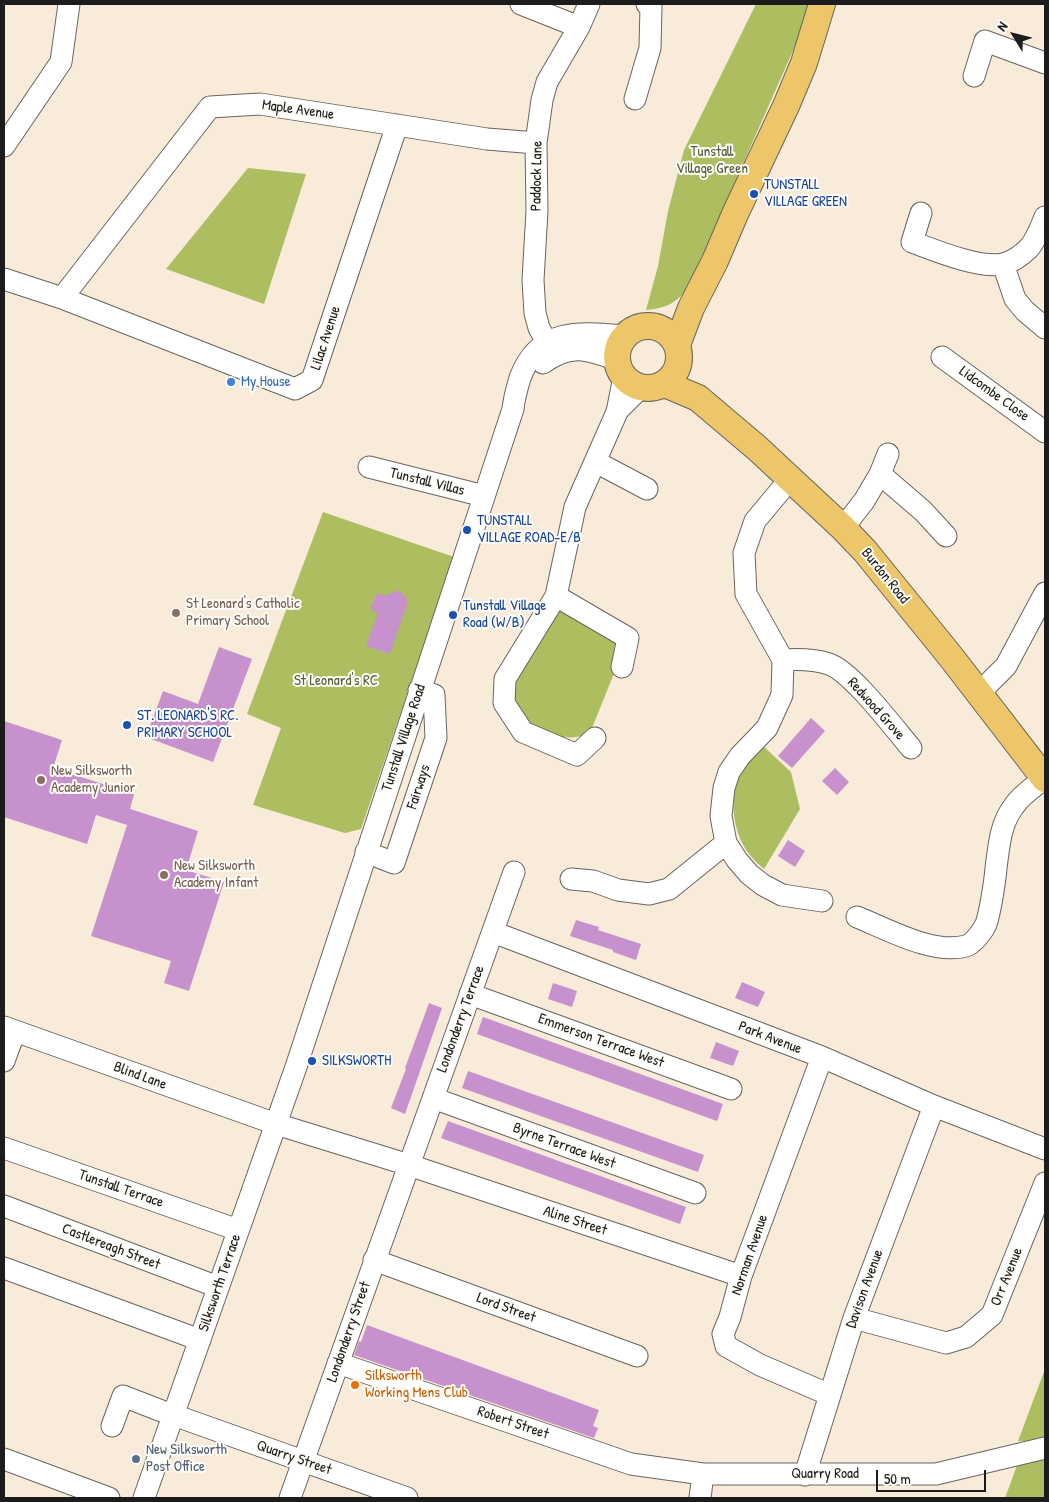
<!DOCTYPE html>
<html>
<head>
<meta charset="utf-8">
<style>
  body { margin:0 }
  #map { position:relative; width:1049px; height:1502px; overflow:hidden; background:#f9ebd9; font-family:"Patrick Hand",sans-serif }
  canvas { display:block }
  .frame { position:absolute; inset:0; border:5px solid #1c1c1c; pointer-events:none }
  .north { position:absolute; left:989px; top:10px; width:50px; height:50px; -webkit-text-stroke:4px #fdfcf7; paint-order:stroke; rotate:306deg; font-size:14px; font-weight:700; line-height:20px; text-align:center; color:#1c1c1c }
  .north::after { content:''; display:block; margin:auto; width:18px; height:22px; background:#1c1c1c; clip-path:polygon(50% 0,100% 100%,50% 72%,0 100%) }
  .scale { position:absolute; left:876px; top:1470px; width:110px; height:22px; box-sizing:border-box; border:2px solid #1c1c1c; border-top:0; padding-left:6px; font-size:15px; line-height:18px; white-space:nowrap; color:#1c1c1c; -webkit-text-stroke:4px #fdfcf7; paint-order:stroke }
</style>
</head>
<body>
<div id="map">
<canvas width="1049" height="1502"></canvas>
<div class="frame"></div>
<div class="north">N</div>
<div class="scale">50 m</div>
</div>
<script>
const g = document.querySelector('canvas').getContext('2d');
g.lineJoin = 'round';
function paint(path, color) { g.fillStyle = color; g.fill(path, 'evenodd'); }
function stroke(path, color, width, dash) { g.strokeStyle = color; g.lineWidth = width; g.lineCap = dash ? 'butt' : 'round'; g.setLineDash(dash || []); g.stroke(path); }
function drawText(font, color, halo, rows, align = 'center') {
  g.font = font + ' "Patrick Hand",sans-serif'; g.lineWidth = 4; g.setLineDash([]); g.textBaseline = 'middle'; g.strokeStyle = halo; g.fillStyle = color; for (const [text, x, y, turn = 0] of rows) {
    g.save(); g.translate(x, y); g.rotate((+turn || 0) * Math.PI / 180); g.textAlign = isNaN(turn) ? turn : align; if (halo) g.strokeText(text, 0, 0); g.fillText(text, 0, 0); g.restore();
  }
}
paint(new Path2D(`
  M756 4H810L799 37 689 286C679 302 665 309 646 310L658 266 668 211 684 150Z
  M248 168 306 174 264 304 166 269Z
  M323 512 454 557 361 829 345 833 253 805 281 728 247 714Z
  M555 605 616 641 615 671 590 733C562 745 543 731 519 716L513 696 514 676Z
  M761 744 791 772 800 809 764 869C759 865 754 860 750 855 732 833 728 794 741 769 746 760 754 752 761 744Z
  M1045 1369V1498H1005L1026 1441H1018Z`), '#adbe61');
paint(new Path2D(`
  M399 590 408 601 390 654 366 646 378 613 370 609 377 593 384 596Z
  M219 647 252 659 213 762 146 737 163 691 198 704Z
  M811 718 825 731 792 768 778 756Z
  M4 721 62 740 53 768 134 794 130 809 198 831 186 870 224 882 189 991 164 983 171 961 91 936 127 825 96 815 87 844 4 817Z
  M835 768 849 782 837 795 822 781Z
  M788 840 805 851 795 867 778 856Z
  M576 920 599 927 598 930 641 944 636 960 613 952V950L570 936Z
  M742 982 765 992 758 1007 735 998Z
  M553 983 577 991 572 1007 548 999Z
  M429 1003 442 1008 405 1114 391 1108 406 1069 405 1068Z
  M483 1017 723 1104 717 1121 477 1034Z
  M716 1042 739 1051 733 1066 710 1058Z
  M468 1071 704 1155 698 1172 462 1088Z
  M448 1121 686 1207 680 1224 441 1138Z
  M367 1325 599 1410 593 1426 598 1428 594 1438 354 1355 359 1341 361 1342Z`), '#c691cd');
const minor = new Path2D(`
  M521 4 579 27
  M974 76 985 41 1045 63
  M635 99 650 48 651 6 647 4
  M4 146 61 62 69 4
  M921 213 912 242C934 250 980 269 1003 264 1012 262 1022 255 1029 248 1036 240 1041 227 1045 217
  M1003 264 1015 299 1025 311 1045 328
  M4 279 62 298 295 389 312 380 397 125
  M62 298 210 107 260 104 487 139 536 143
  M554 355 539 328 535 313 533 280 537 211 536 143 542 100 547 82 579 27 589 4
  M942 357 1045 432
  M543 363C571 343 587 349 617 360
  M617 411 640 388
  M596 462 647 489
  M369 467 484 496
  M880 474 888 454
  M790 479 755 521 744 553 746 594 783 660 782 695 767 728 740 756 729 772 724 788 721 816 726 843 737 860 749 874 763 885 782 895 822 901
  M843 528 864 501 880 474 923 511 946 536
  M556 596 628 638 622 667
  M783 660C799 659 814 659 829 664 852 672 894 728 911 748
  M978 694 1006 666 1045 593
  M595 738 577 755 523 732 504 703 505 679 556 596 575 507 617 412 624 377
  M366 852 394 863 436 738 434 695 419 690
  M571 879 593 881 618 890 649 894 669 889 726 843
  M857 917C887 929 933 955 966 946 973 944 983 931 986 924 990 913 995 881 996 868 999 846 1000 824 1014 806 1021 795 1035 786 1045 778
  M493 932 822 1057 934 1106 1045 1149
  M470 994 731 1089
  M4 1027 276 1124 409 1165 741 1276
  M822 1057 741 1276 730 1317 723 1334 726 1346 760 1365 830 1395
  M4 1061 15 1031
  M433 1098 695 1193
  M4 1148 238 1230
  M4 1206 218 1287
  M374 1260 637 1356
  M4 1268 200 1340
  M854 1318 946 1343 966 1337 992 1315 1045 1183
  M338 1363 631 1464 703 1474H936L1045 1448
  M182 1418 407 1498
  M112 1426 123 1396 172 1415
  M4 1459 109 1498
  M805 1475 854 1318 934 1106
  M144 1498 296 1067 513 409C514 398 517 388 520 378 539 327 580 332 625 336
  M290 1498 514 872
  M700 1498 703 1474`);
const major = new Path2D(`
  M617 357a31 31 0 1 1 62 0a31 31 0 1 1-62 0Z
  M677 345 691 308 715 261 735 214 786 106 804 63 822 4
  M665 384 698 398 757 448 843 528 865 551 951 657 1045 779`);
stroke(minor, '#69645e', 23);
stroke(major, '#69645e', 28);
stroke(minor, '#fff', 21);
stroke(major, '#ecc669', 26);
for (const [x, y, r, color] of [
  [754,194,5,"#1a4fb4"],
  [231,382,5,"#3f7fe0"],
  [467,530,5,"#1a4fb4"],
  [176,613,5,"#8d6e63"],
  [453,615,5,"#1a4fb4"],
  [127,725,5,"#1a4fb4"],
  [41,780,5,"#8d6e63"],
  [164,875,5,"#8d6e63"],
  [312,1061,5,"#1a4fb4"],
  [355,1385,5,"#e8710a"],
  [136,1459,5,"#5c6f8a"]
]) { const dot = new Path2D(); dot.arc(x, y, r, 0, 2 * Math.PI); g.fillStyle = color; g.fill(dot); stroke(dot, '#fdfcf7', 2); }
drawText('15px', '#1c1c1c', '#fdfcf7', [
  ["Maple Avenue",298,110,8],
  ["Paddock Lane",537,176,-89],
  ["Lilac Avenue",326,338,-72],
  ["Lidcombe Close",994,394,36],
  ["Tunstall Villas",427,482,14],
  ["Burdon Road",885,576,51],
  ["Redwood Grove",876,709,48],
  ["Tunstall Village Road",404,738,-72],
  ["Fairways",419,787,-72],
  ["Londonderry Terrace",461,1019,-70],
  ["Park Avenue",770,1038,21],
  ["Emmerson Terrace West",601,1041,20],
  ["Blind Lane",140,1076,20],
  ["Byrne Terrace West",564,1146,20],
  ["Tunstall Terrace",121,1189,19],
  ["Aline Street",575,1221,18],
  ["Castlereagh Street",111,1247,21],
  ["Norman Avenue",750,1255,-71],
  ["Orr Avenue",1007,1277,-68],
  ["Silksworth Terrace",220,1283,-71],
  ["Davison Avenue",865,1289,-70],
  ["Lord Street",506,1308,20],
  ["Londonderry Street",349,1332,-71],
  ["Robert Street",513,1423,19],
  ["Quarry Street",294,1458,19],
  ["Quarry Road",825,1474]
]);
drawText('15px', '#565d38', '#fdfcf7', [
  ["Tunstall",712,152],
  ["Village Green",712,169],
  ["St Leonard's RC",336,681]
]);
drawText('15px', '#164399', '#fdfcf7', [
  ["TUNSTALL",764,185],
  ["VILLAGE GREEN",764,202],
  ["TUNSTALL",477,521],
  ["VILLAGE ROAD-E/B",477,538],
  ["Tunstall Village",463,606],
  ["Road (W/B)",463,623],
  ["ST. LEONARD'S RC.",137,716],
  ["PRIMARY SCHOOL",137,733],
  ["SILKSWORTH",322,1061]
], 'left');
drawText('15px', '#366cbe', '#fdfcf7', [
  ["My House",241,382]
], 'left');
drawText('15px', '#785e54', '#fdfcf7', [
  ["St Leonard's Catholic",186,604],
  ["Primary School",186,621],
  ["New Silksworth",51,771],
  ["Academy Junior",51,788],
  ["New Silksworth",174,866],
  ["Academy Infant",174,883]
], 'left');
drawText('15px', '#c56008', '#fdfcf7', [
  ["Silksworth",365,1376],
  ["Working Mens Club",365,1393]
], 'left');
drawText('15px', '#4e5e75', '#fdfcf7', [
  ["New Silksworth",146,1450],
  ["Post Office",146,1467]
], 'left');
</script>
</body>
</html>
